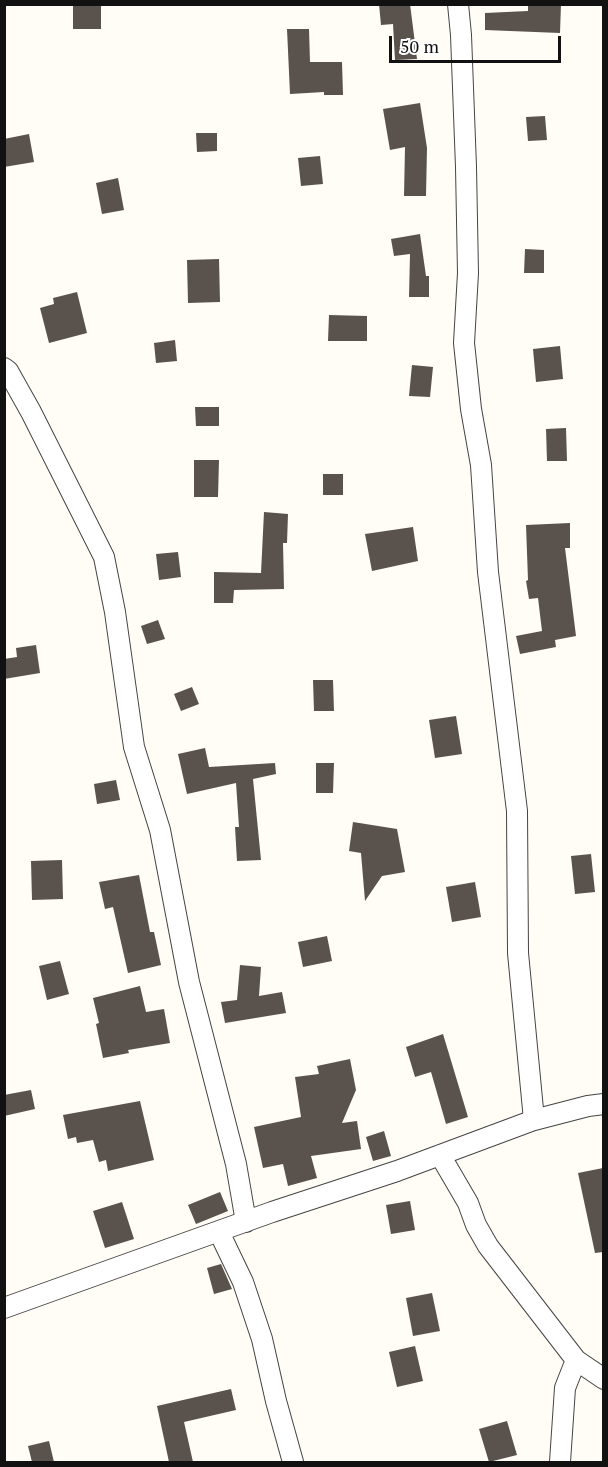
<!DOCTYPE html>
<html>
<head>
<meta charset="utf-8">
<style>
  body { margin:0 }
  #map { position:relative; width:608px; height:1467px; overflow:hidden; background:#fffdf5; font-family:"PT Serif",serif }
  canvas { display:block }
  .frame { position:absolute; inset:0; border:6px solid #111; pointer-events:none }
  .scale { position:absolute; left:389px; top:36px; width:172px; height:27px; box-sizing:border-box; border:3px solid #111; border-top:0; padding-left:8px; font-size:18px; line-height:21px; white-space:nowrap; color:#111; -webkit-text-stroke:4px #fff; paint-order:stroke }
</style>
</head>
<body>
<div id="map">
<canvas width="608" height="1467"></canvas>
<div class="frame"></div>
<div class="scale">50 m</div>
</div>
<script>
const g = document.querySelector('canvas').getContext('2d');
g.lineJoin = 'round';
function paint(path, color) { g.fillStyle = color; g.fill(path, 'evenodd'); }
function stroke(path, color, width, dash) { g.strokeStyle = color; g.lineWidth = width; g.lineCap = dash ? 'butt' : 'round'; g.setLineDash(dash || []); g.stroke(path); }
paint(new Path2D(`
  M73 4H101V29H73Z
  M379 4H410L417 59 395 60 393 24 381 25Z
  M528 4H561L560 33 485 30V13L528 11Z
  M287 29H309L310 62H342L343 95H324V92L290 94Z
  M420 103 427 148 426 196H404L405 147 390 150 383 109Z
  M545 116 547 140 528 141 526 117Z
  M196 133H217V151L197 152Z
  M29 134 34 162 4 167V139Z
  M320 156 323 184 301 186 298 158Z
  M118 178 124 210 102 214 96 183Z
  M420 234 426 276H429V297H409L410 254 394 256 391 239Z
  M525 249 544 250V273H524Z
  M219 259 220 302 188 303 187 260Z
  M77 292 87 333 49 343 40 308 54 304 53 298Z
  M329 315 367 316V341H328Z
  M175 340 177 361 156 363 154 343Z
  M560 346 563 379 536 382 533 349Z
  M412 365 433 367 430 397 409 396Z
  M195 407H219V426H196Z
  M566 428 567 461H547L546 429Z
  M194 460H219L218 497H194Z
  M323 474H343V495H323Z
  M264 512 288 514 287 543H283L284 589 234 590 233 603H214V572L261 573Z
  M570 523V548H565L576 636 555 640 556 647 520 654 516 636 542 631 538 598 529 599 526 581 528 580 526 525Z
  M413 527 418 561 372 571 365 534Z
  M178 552 181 577 159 580 156 554Z
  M158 620 165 639 147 644 141 626Z
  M36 645 40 673 4 679V659L17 657 16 648Z
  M313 680H333L334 711H314Z
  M192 687 199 704 181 711 174 694Z
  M456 716 462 754 435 758 429 720Z
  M205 748 209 767 275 763 276 774 253 779 261 860 237 861 235 827H239L236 783 187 794 178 754Z
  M316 763H334L333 793H316Z
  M116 780 120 800 97 804 94 784Z
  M353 822 397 829 405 872 382 876 365 901 361 853 349 851Z
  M591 854 595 892 575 894 571 856Z
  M62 860 63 899 32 900 31 861Z
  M139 875 150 932H154L161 965 128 973 113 907 105 909 99 882Z
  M475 882 481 917 452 922 446 887Z
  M327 936 332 961 303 967 298 942Z
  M60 961 69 994 47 1000 39 966Z
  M240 965 261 967 259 996 282 992 286 1013 225 1023 221 1002 237 1000Z
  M140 986 146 1012 164 1009 170 1043 128 1050 129 1053 103 1058 96 1024 99 1023 93 998Z
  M443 1034 468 1117 446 1124 431 1072 415 1077 406 1047Z
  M350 1059 356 1090 342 1123 357 1121 361 1149 311 1156 317 1178 288 1186 283 1164 263 1168 254 1127 301 1117 295 1077 319 1074 317 1066Z
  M31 1090 35 1109 4 1116V1095Z
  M140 1101 154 1160 108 1171 106 1160 99 1162 93 1140 77 1143 76 1137 68 1139 63 1115Z
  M384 1131 391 1156 373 1161 366 1137Z
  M603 1168V1252L595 1253 578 1173Z
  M220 1192 228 1211 196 1224 188 1205Z
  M410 1201 415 1230 391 1234 386 1205Z
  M122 1202 134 1239 105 1248 93 1211Z
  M221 1264 232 1289 214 1294 207 1268Z
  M432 1293 440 1331 413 1336 406 1298Z
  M415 1346 423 1381 397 1387 389 1352Z
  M231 1389 236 1410 184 1422 193 1462H169L157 1406Z
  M507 1421 517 1455 489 1462 479 1429Z
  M49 1441 54 1462H32L28 1446Z`), '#5a524d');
const street = new Path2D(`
  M458 4 461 35 466 167 468 273 464 343 471 409 481 465 488 572 517 811 518 953 534 1120
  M4 368 8 371 31 412 104 557 115 612 134 747 160 830 189 982 236 1164 246 1222
  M440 1155 468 1203 476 1225 488 1246 576 1360 604 1379
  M219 1232 243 1282 262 1339 276 1401 293 1462
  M4 1308 272 1212 397 1171 534 1120 588 1106 604 1104
  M560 1462 565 1388 576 1360`);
stroke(street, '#444', 22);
stroke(street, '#fff', 20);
</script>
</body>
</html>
